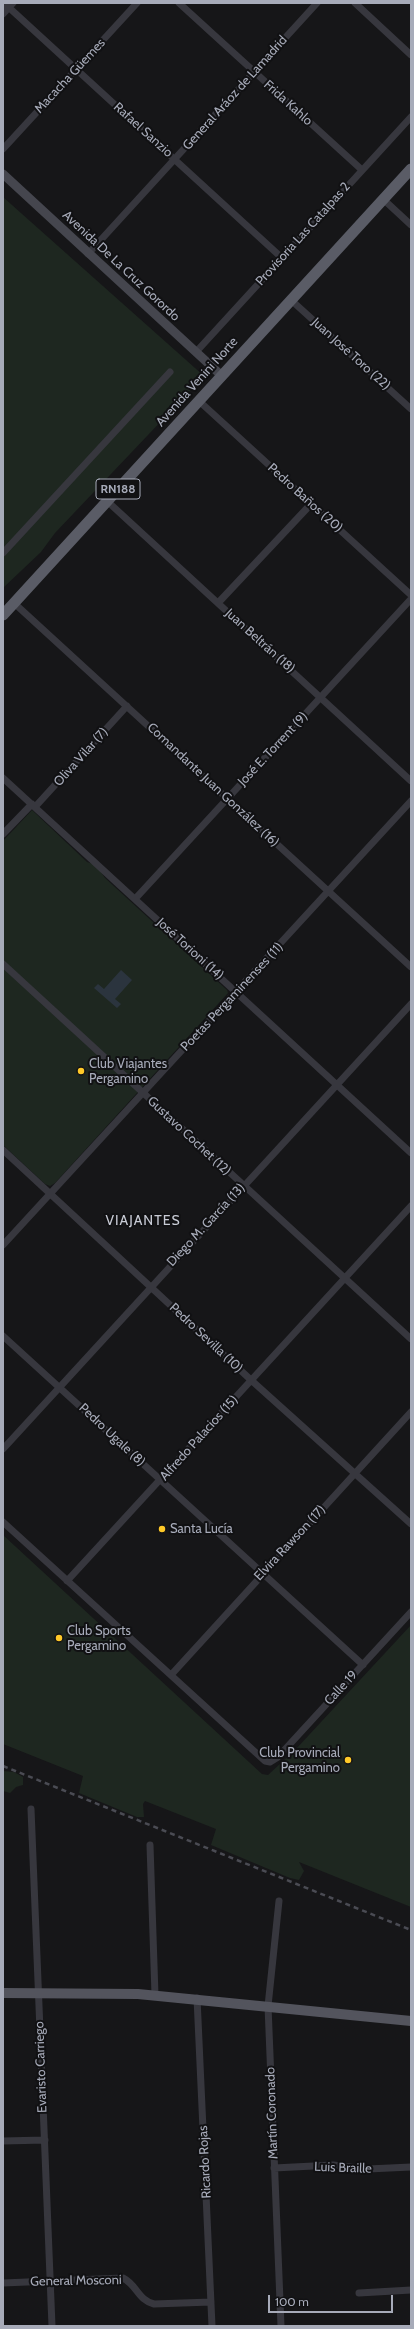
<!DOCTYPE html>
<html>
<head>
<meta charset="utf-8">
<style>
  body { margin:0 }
  #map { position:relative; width:414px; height:2329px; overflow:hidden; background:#161618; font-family:Cabin,sans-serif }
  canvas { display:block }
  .frame { position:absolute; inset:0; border:4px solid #a7abb9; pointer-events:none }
  .scale { position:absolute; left:268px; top:2295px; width:125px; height:18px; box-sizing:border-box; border:2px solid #a7abb9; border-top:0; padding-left:5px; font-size:12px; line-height:14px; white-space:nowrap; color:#a7abb9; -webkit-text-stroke:3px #111113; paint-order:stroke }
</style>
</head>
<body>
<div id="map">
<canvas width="414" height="2329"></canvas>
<div class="frame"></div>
<div class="scale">100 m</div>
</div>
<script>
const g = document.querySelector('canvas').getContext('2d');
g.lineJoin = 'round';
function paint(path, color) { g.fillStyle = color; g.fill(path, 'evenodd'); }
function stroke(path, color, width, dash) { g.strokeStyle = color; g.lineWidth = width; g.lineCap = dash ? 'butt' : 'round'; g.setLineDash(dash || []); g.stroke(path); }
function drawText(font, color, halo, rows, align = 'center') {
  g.font = font + ' Cabin,sans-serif'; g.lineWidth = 4; g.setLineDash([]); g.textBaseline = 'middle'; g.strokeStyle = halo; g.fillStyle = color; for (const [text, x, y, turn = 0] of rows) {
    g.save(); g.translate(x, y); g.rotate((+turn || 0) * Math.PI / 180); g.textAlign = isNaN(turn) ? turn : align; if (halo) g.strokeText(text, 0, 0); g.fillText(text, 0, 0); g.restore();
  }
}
paint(new Path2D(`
  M3 197 204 376 55 533 41 552 3 588Z
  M32 810 87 862 96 865 105 878 227 990 228 993 55 1183 50 1186 45 1184 3 1145V841Z
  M3 1535 262 1774 268 1775 296 1749 411 1625V1907L299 1862 304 1871 299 1880 290 1878 211 1845 216 1829 145 1801 143 1804 144 1817H137L79 1793 83 1776 3 1744Z
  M3 1771 14 1772 23 1777V1785L16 1787 10 1793 3 1791Z`), '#1e2720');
paint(new Path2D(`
  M121 970 132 980 115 999 121 1004 117 1008 94 988 98 984 104 989Z`), '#2b343e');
stroke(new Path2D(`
  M4 3 282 258
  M179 3 362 170
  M355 3 411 55
  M3 14 13 3
  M3 149 137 3
  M383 199 411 225
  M88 254 317 3
  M291 300 411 409
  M196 352 411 117
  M199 401 411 595
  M107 501 411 781
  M3 553 170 372
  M14 603 411 967
  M218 603 311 504
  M3 778 411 1153
  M35 807 127 706
  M3 834 32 804
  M135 899 411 599
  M3 964 411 1339
  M3 1150 251 1380 411 1524
  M3 1245 411 801
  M3 1336 363 1665
  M3 1449 411 1004
  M3 1522 265 1761 270 1762 278 1757 411 1612
  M67 1581 411 1206
  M171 1675 411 1412
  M31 1809 52 2326
  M150 1845 155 1995
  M279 1901 268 2006 281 2326
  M197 1998 212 2326
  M3 2141 45 2140
  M274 2168 333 2165 368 2169 411 2167
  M3 2283 123 2278C137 2285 138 2300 154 2304L211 2302
  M359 2293 411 2290`), '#37373e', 7);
stroke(new Path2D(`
  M3 174 222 376`), '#45464e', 9);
stroke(new Path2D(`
  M3 1993 138 1994 411 2021`), '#53545d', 10);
stroke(new Path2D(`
  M3 615 411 169`), '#5a5c66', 11);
stroke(new Path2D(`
  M3 1766 411 1930`), '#4a4b53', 2.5, [5, 4]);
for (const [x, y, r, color] of [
  [81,1071,4,"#ffc928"],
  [162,1529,4,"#ffc928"],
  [59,1638,4,"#ffc928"],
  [348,1760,4,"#ffc928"]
]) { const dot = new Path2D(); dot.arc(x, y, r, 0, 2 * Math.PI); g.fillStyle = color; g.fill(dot); stroke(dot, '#111113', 1.5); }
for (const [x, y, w] of [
  [118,489,44]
]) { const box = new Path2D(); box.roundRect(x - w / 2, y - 10, w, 20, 3); g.fillStyle = '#111113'; g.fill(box); stroke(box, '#a7abb9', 1); }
drawText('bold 12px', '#a7abb9', null, [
  ["RN188",118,489]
]);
drawText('13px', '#a7abb9', '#111113', [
  ["Macacha Güemes",70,76,-47],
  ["General Aráoz de Lamadrid",235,93,-48],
  ["Frida Kahlo",288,103,42],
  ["Rafael Sanzio",143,130,42],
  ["Provisoria Las Catalpas 2",303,234,-48],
  ["Avenida De La Cruz Gorordo",121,266,43],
  ["Juan José Toro (22)",351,354,42],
  ["Avenida Venini Norte",197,382,-48],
  ["Pedro Baños (20)",305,498,42],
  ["Juan Beltrán (18)",260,641,42],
  ["José E. Torrent (9)",273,749,-47],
  ["Oliva Vilar (7)",81,757,-48],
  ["Comandante Juan González (16)",213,785,43],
  ["José Torioni (14)",190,949,42],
  ["Poetas Pergaminenses (11)",232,997,-47],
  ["Gustavo Cochet (12)",189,1136,43],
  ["Diego M. García (13)",206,1225,-47],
  ["Pedro Sevilla (10)",206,1338,43],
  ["Pedro Ugale (8)",112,1435,43],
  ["Alfredo Palacios (15)",199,1438,-48],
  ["Elvira Rawson (17)",290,1543,-47],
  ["Calle 19",341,1688,-47],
  ["Evaristo Carriego",41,2067,-92],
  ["Martín Coronado",272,2113,-92],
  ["Ricardo Rojas",205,2162,-93],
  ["Luis Braille",343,2168,2],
  ["General Mosconi",76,2281,-1]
]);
drawText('13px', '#a7abb9', '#111113', [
  ["Club Viajantes",89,1064],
  ["Pergamino",89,1079],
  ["Santa Lucía",170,1529],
  ["Club Sports",67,1631],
  ["Pergamino",67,1646],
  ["Club Provincial",340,1753,"right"],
  ["Pergamino",340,1768,"right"]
], 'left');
g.letterSpacing = '1px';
drawText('14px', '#c8cbd5', '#111113', [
  ["VIAJANTES",143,1221]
]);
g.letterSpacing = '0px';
</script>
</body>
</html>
